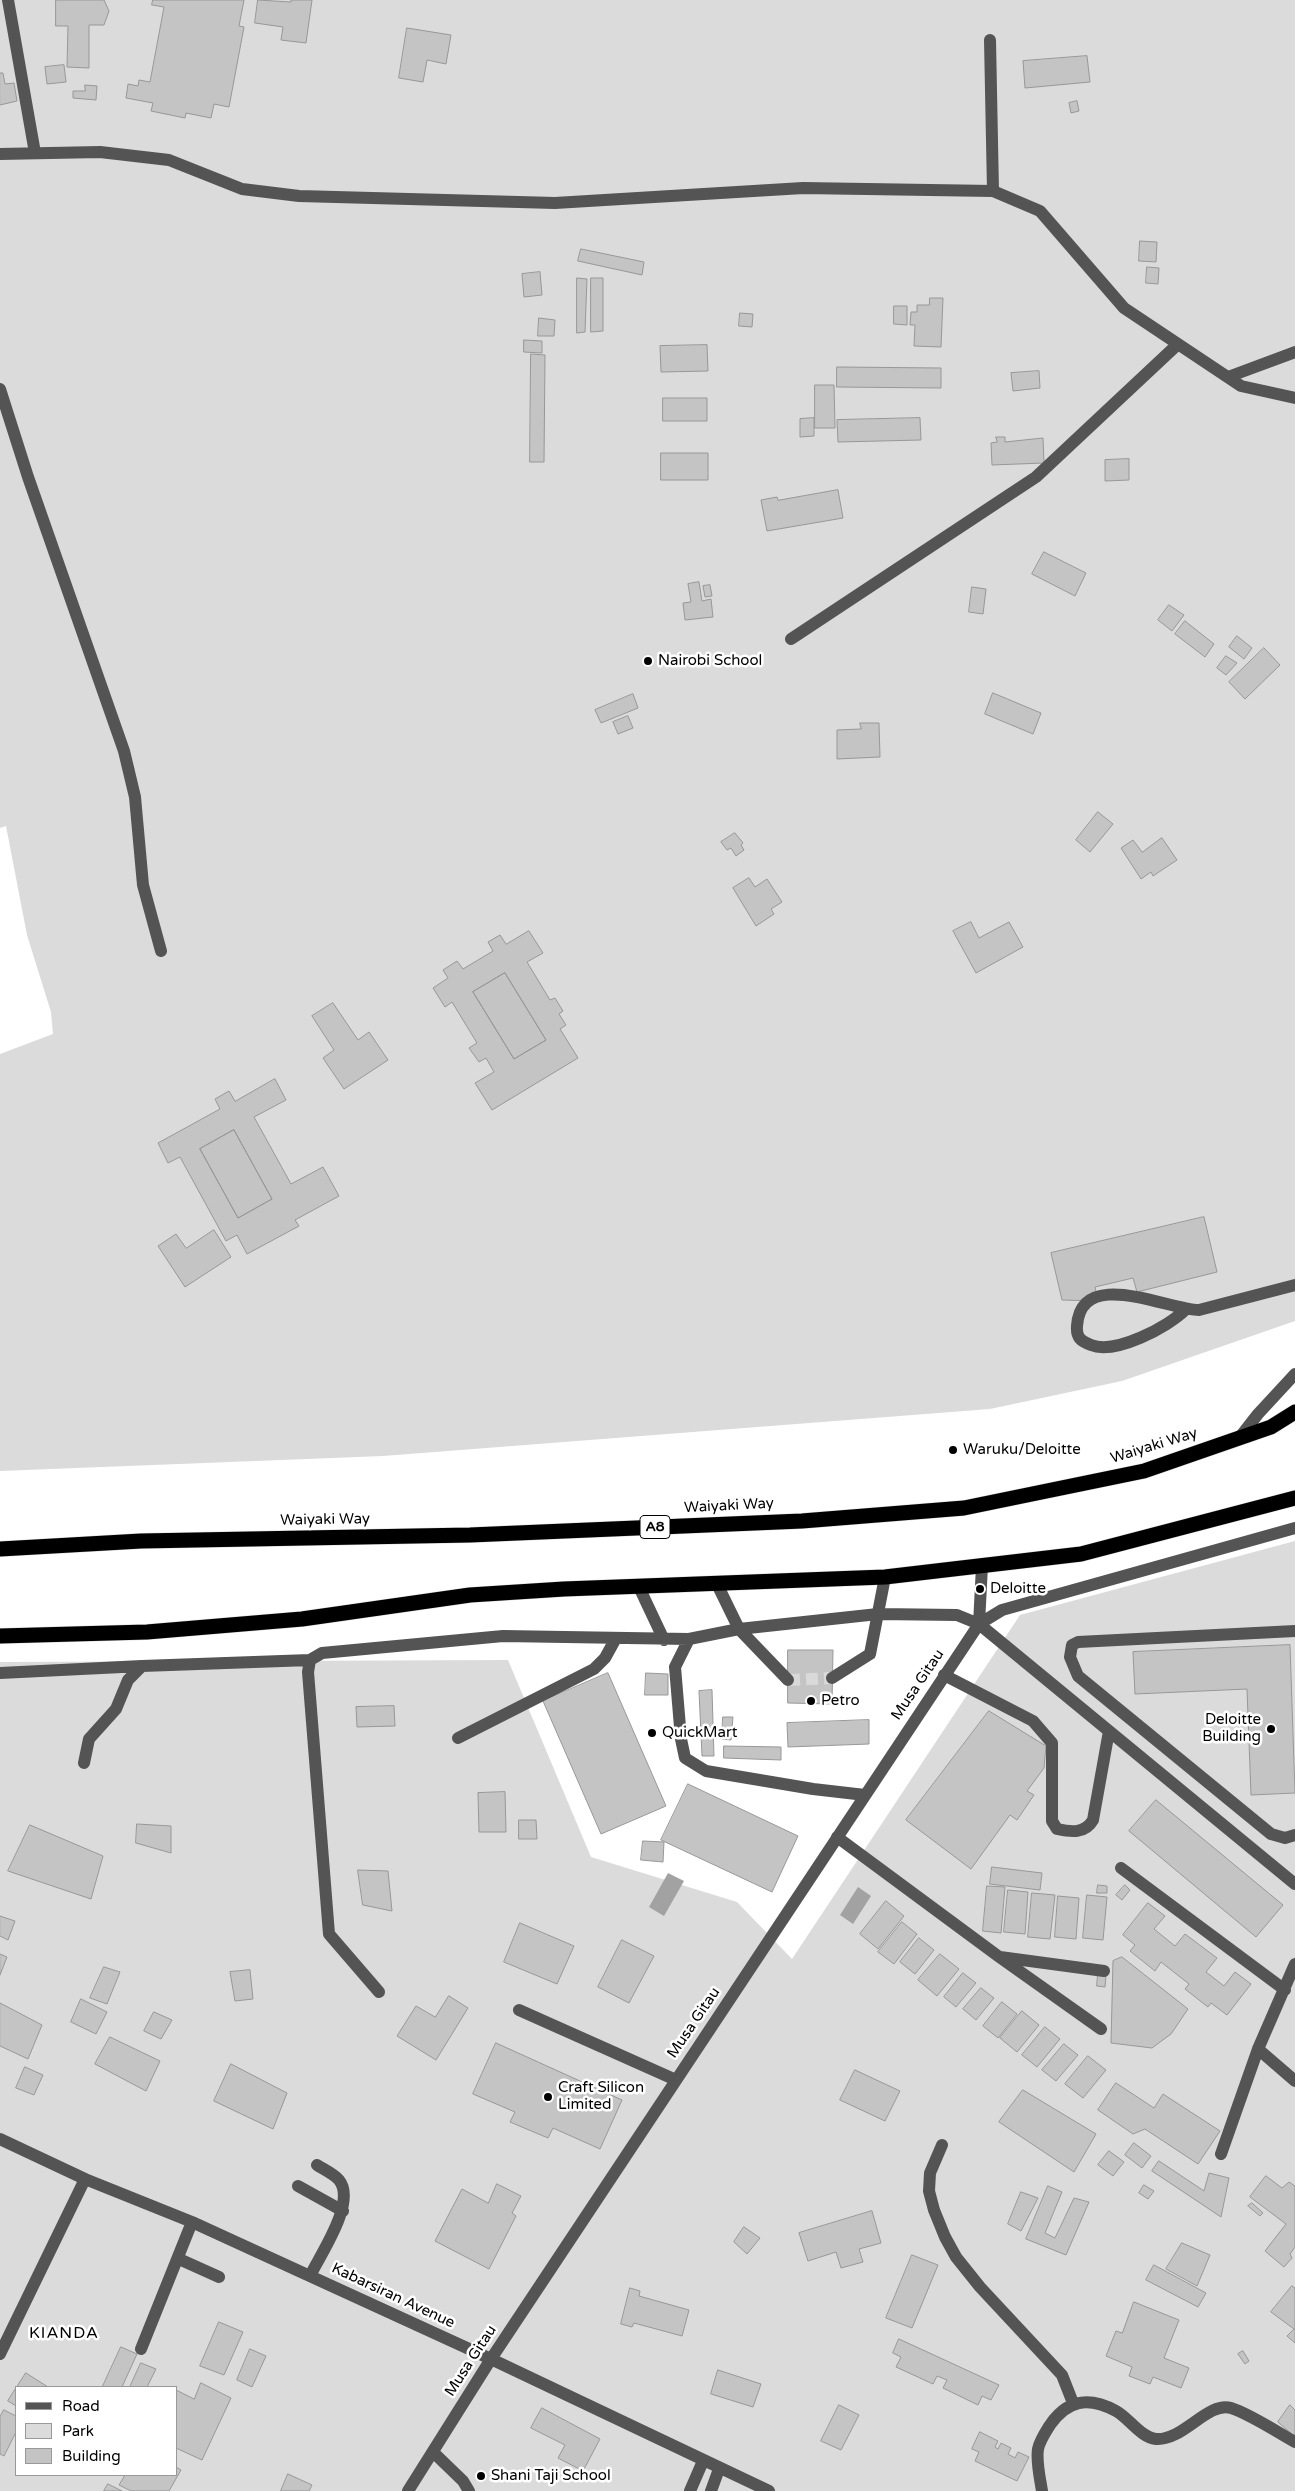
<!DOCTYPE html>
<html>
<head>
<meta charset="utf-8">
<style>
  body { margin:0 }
  #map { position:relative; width:1295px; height:2491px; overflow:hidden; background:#fff; font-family:"Varela Round",sans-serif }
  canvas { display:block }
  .legend { position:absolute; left:15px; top:2386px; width:162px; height:90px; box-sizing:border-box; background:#fff; border:1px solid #999; margin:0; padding:6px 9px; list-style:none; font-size:15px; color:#000 }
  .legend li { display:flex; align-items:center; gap:10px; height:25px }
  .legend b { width:25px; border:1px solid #999 }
</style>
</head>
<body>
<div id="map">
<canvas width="1295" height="2491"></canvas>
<ul class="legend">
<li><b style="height:6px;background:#545454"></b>Road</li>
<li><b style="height:14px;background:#dbdbdb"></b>Park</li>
<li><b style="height:14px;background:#c4c4c4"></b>Building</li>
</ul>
</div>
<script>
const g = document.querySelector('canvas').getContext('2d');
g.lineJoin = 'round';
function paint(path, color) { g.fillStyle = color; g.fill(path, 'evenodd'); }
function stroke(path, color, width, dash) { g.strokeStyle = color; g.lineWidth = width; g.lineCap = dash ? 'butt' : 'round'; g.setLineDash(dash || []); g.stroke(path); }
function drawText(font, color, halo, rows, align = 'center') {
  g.font = font + ' "Varela Round",sans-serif'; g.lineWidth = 5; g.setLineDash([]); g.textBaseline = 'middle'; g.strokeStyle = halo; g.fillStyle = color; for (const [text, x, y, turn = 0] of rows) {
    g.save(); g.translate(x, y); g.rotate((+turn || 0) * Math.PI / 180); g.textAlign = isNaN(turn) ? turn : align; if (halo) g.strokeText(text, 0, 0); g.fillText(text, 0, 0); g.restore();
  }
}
paint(new Path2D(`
  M0 0H1295V1321L1122 1381 990 1409 383 1456 0 1471V1054L53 1034 51 1012 27 935 6 826 0 828Z
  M1295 1541V2491H0V1662L508 1660 591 1857 737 1902 792 1959 1020 1615ZM16 2387H176V2475H16Z`), '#dbdbdb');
paint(new Path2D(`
  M668 1873 684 1881 664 1916 649 1907Z
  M858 1887 871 1896 853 1924 840 1915Z`), '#a2a2a2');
const building = new Path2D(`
  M56 0H104L109 11 104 25H89V68L67 67 68 26H56Z
  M153 0H244L239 26 244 27 229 107 214 104 211 118 186 113 185 118 151 111 153 103 126 98 128 84 138 86 139 80 150 82 164 7 152 5Z
  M258 0 291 2V0H312L306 43 281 40 283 27 255 23Z
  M407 28 451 35 446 64 427 60 423 82 399 78Z
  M1087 56 1090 82 1025 88 1023 61Z
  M64 65 66 82 47 84 45 67Z
  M0 73H3L5 84 14 83 17 101 0 105Z
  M85 85 97 86 96 100 73 98V91H85Z
  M1077 101 1079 111 1071 113 1069 103Z
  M1140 241 1157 242 1156 262 1139 261Z
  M581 249 644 262 642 275 578 261Z
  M1147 267 1159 268 1158 284 1146 283Z
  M540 272 542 295 524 297 522 274Z
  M577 278 587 279 585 332 577 333Z
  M591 278H603V331L591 332Z
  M930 298H943L941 347 914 346 915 325H910L911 312H917V305H929Z
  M894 306H907V325L894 324Z
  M740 313 753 314 752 327 739 326Z
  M539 318 555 320 554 336H538Z
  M524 340 542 341V353L524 352Z
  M707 345 708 371 661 372 660 346Z
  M531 354 545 355 544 462H530Z
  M837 367 941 368V388L837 387Z
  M1039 371 1040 388 1013 391 1011 373Z
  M815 385H834L835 428H815Z
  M663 398H707V421H663Z
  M814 418V436L800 437V419Z
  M920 418 921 440 838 442 837 420Z
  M996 437H1005V442L1043 438 1044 463 992 465 991 443 997 442Z
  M661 453H708V480H661Z
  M1129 459V480L1105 481V460Z
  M838 490 843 518 767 531 761 500 777 497 778 500Z
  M1044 552 1086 573 1075 596 1032 574Z
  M699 582 702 601 711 599 713 617 685 620 683 603 691 602 688 584Z
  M710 585 712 596 705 597 703 586Z
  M972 587 986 589 983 614 969 612Z
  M1169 605 1184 615 1172 631 1158 620Z
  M1185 621 1214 644 1205 657 1175 634Z
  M1237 636 1252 648 1244 659 1229 647Z
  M1264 648 1280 665 1245 699 1229 682Z
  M1226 656 1237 663 1226 675 1217 668Z
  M993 693 1041 713 1033 734 985 714Z
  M633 694 638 708 601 723 595 710Z
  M628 716 633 728 618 734 613 722Z
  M860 723H879L880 757 837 759V730L861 729Z
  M1098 812 1113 824 1090 852 1076 840Z
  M735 833 743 843 741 845 744 850 736 856 731 848 727 850 721 842Z
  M1162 838 1177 860 1153 876 1151 872 1141 879 1121 848 1133 840 1142 852Z
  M749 878 755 887 767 879 782 902 771 909 774 914 756 926 733 888Z
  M971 922 979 938 1009 922 1023 947 976 973 953 931Z
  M529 931 543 953 527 962 550 1000 555 998 563 1011 559 1014 566 1025 560 1029 578 1058 492 1110 475 1083 494 1072 486 1058 479 1062 469 1048 477 1043 452 1002 445 1007 433 988 448 978 443 970 457 961 463 969 493 951 488 942 500 935 506 944ZM505 973 546 1040 514 1059 473 992Z
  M505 973 546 1040 514 1059 473 992Z
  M333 1003 358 1040 369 1032 388 1060 344 1089 323 1058 334 1050 312 1016Z
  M275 1079 286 1100 254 1117 291 1184 323 1167 339 1196 295 1220 299 1226 247 1254 237 1235 226 1241 180 1157 168 1163 158 1143 220 1109 215 1099 229 1091 235 1101ZM234 1130 272 1199 238 1218 200 1149Z
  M234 1130 272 1199 238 1218 200 1149Z
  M1204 1217 1217 1272 1137 1292 1133 1278 1095 1287 1098 1301 1062 1300 1051 1253Z
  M214 1230 231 1257 185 1287 158 1246 176 1234 186 1248Z
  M1290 1645 1295 1793 1251 1795 1247 1689 1135 1694 1133 1652Z
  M788 1650H833L832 1704 788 1703Z
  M608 1673 666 1806 601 1834 543 1701Z
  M646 1673 668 1674V1695H645Z
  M712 1690 714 1756H702L699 1691Z
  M394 1706 395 1726 357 1727 356 1707Z
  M989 1711 1046 1746 1044 1768 1027 1791 1034 1795 1017 1820 1010 1815 971 1869 906 1820Z
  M723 1717H733L731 1740 722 1739Z
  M869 1720V1744L788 1747 787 1723Z
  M724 1746 781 1747V1760L724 1758Z
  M688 1784 798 1836 772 1892 661 1840Z
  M505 1792 506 1832H479L478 1793Z
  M1156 1800 1283 1905 1256 1937 1129 1831Z
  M519 1820H536L537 1839H519Z
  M137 1824 171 1826V1853L136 1843Z
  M30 1825 103 1856 91 1899 8 1871Z
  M643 1841 664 1842 663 1862 641 1860Z
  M992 1867 1042 1873 1040 1890 990 1884Z
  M358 1870 388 1871 392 1911 363 1905Z
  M1098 1885 1107 1886V1893H1097Z
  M1125 1885 1130 1890 1122 1900 1116 1895Z
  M987 1886 1005 1887 1001 1933 983 1931Z
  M1008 1890 1028 1892 1025 1934 1004 1932Z
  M1032 1893 1055 1895 1050 1939 1028 1937Z
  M1087 1895 1107 1897 1103 1940 1083 1938Z
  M1058 1896 1079 1898 1076 1939 1055 1937Z
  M886 1901 904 1916 878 1949 860 1934Z
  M1148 1903 1165 1916 1154 1929 1175 1946 1185 1934 1217 1958 1206 1972 1224 1986 1235 1972 1251 1984 1227 2015 1211 2003 1208 2007 1185 1989 1189 1984 1161 1962 1155 1971 1130 1951 1135 1945 1123 1935Z
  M0 1916 15 1921 8 1940 0 1936Z
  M902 1922 917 1934 894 1964 878 1952Z
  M520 1923 574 1946 557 1984 504 1962Z
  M919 1938 934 1950 915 1974 900 1962Z
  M622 1940 654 1956 629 2003 598 1987Z
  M0 1954 7 1957 0 1975Z
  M940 1954 959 1969 937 1996 918 1980Z
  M1122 1957 1188 2009 1171 2034 1152 2048 1111 2043 1113 1961Z
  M104 1967 120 1972 107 2004 90 1998Z
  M250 1970 253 1999 235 2001 230 1972Z
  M963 1973 976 1983 956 2007 944 1997Z
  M1098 1974 1106 1975 1105 1987 1097 1986Z
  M981 1988 994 1998 976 2020 963 2009Z
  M449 1996 468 2008 436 2060 397 2036 416 2006 435 2017Z
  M81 1999 107 2012 96 2034 71 2022Z
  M1002 2002 1017 2014 998 2038 983 2026Z
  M0 2003 42 2025 28 2059 0 2046Z
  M1022 2011 1039 2025 1017 2052 1000 2038Z
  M154 2012 172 2020 161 2039 144 2031Z
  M1045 2027 1060 2039 1037 2067 1022 2055Z
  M110 2037 160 2061 146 2091 95 2064Z
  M496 2043 622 2100 600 2149 553 2128 548 2138 510 2122 515 2112 473 2094Z
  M1064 2044 1078 2055 1056 2081 1042 2070Z
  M1088 2056 1106 2070 1083 2098 1065 2084Z
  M231 2064 287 2093 273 2129 214 2101Z
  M25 2067 43 2075 34 2095 16 2088Z
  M855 2070 900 2091 885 2121 840 2100Z
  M1116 2083 1154 2108 1163 2094 1220 2131 1198 2164 1145 2129 1133 2134 1098 2110Z
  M1023 2090 1096 2134 1074 2172 999 2122Z
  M1134 2143 1151 2156 1142 2168 1125 2155Z
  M1109 2151 1124 2162 1113 2176 1098 2165Z
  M1159 2161 1204 2191 1209 2173 1229 2178 1221 2217 1152 2171Z
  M1266 2176 1282 2188 1289 2182 1295 2186V2247L1290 2254 1292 2258 1284 2267 1265 2251 1286 2224 1250 2197Z
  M497 2184 521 2196 512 2213 516 2216 489 2269 435 2241 462 2189 488 2203Z
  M1144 2185 1154 2191 1148 2199 1139 2193Z
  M1048 2186 1062 2192 1045 2233 1055 2238 1074 2198 1089 2202 1066 2255 1026 2239Z
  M1021 2192 1038 2198 1021 2231 1008 2224Z
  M1252 2203 1263 2213 1260 2216 1248 2206Z
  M872 2211 881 2243 859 2249 863 2262 841 2268 836 2252 808 2261 799 2233Z
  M744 2227 760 2238 747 2254 734 2242Z
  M1182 2243 1210 2255 1197 2286 1166 2269Z
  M912 2255 938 2265 912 2328 886 2318Z
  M1154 2265 1206 2293 1198 2307 1146 2280Z
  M1292 2286 1295 2288V2343L1287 2336 1294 2329 1271 2312Z
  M630 2288 640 2291 639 2296 689 2310 682 2336 634 2323 632 2327 621 2324Z
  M1134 2302 1179 2320 1164 2358 1189 2368 1181 2388 1153 2377 1150 2384 1129 2376 1132 2367 1106 2356 1116 2331 1122 2333Z
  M219 2322 243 2332 224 2375 200 2366Z
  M899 2339 999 2385 991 2400 982 2396 978 2405 943 2388 947 2380 937 2376 933 2384 896 2367 901 2357 893 2353Z
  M121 2347 137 2354 122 2387H107L103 2386Z
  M250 2349 266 2356 252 2387 237 2380Z
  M1243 2351 1249 2361 1245 2364 1238 2354Z
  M141 2363 156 2369 147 2387H130Z
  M718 2370 761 2384 753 2407 711 2394Z
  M26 2373 48 2387H17Z
  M201 2383 231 2398 202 2460 176 2448V2390L194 2399Z
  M16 2388V2406L8 2401Z
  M839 2405 859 2415 841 2450 821 2441Z
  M1290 2405 1295 2410V2437L1278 2422Z
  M542 2408 600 2439 583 2471 558 2458 565 2445 531 2428Z
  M4 2410 16 2416V2432L4 2456 0 2454V2417Z
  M980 2432 998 2441 995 2447 998 2449 1001 2443 1011 2448 1008 2454 1015 2458 1018 2452 1029 2457 1017 2481 975 2461 979 2452 972 2449Z
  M176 2467 181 2470 169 2491H131L119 2485 125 2475H176Z
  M288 2474 312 2485 309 2491H281Z
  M108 2484 122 2491H104Z`);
paint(building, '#c4c4c4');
stroke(building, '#989898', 1);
stroke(new Path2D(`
  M788 1680 832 1678`), '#d9d9d9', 12, [12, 6]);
const highway = new Path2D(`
  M0 1549 141 1541 470 1535 802 1521 964 1508 1144 1471 1271 1427 1295 1412
  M0 1636 147 1632 302 1619 470 1595 564 1589 885 1577 1081 1554 1295 1498`);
stroke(highway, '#dbdbdb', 16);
stroke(new Path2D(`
  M8 0 35 153
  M990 40 993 191
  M0 154 100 152 169 160 242 189 299 196 555 203 803 188 993 191 1040 211 1124 308 1241 386 1295 398
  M1228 377 1295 352
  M0 389 28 477 124 751 135 797 143 885 161 951
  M791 639 1036 477 1178 344
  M1185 1310C1168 1327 1115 1355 1091 1345 1081 1341 1076 1338 1077 1326 1081 1266 1168 1310 1199 1310L1295 1285
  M1240 1437 1258 1414 1295 1374
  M717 1584 739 1629 788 1680
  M639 1587 664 1640
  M979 1624 1002 1610 1295 1528
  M1295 1631 1078 1642 1072 1645 1070 1657 1078 1676 1271 1834 1285 1838 1295 1835
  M0 1673 142 1666
  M944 1675 1033 1721 1052 1743V1821L1057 1829C1071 1832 1085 1834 1093 1820L1109 1731
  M832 1678 870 1654 885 1577
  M458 1738 594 1669 605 1658 616 1638
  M84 1763 89 1739 116 1709 128 1680 142 1666 310 1660
  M865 1795 813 1789 706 1771 685 1758 681 1739 675 1667 689 1639 739 1629 878 1614 957 1615 979 1624 1295 1884
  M837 1837 998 1956 1101 2029
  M1121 1868 1285 1990
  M1000 1957 1104 1971
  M379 1992 329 1934 308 1672 310 1660 322 1653 503 1636 689 1639
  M519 2010 676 2080
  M1258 2049 1295 2081
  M0 2139 85 2179 192 2222 491 2359 769 2491
  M942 2145 930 2173 929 2191 934 2210 945 2237 956 2257 980 2287 1062 2375 1073 2403
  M1221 2154 1258 2049 1295 1964
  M298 2186 343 2211
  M179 2259 219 2277
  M310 2276C320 2255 357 2202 339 2180 334 2174 323 2169 317 2165
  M141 2349 192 2222
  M0 2354 85 2179
  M433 2452 463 2481 469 2491
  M408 2491 491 2359 979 1624 982 1566
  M690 2491 703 2461
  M711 2491 719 2469
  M1042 2491C1040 2478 1036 2462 1038 2449 1040 2440 1045 2433 1050 2425 1067 2400 1088 2396 1116 2411 1129 2418 1140 2437 1156 2439 1183 2441 1208 2401 1231 2408 1250 2414 1277 2432 1295 2442`), '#545454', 12);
stroke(highway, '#000', 15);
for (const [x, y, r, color] of [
  [648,661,5,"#000"],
  [953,1450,5,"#000"],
  [980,1589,5,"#000"],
  [811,1701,5,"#000"],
  [1271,1729,5,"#000"],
  [652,1733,5,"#000"],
  [548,2097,5,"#000"],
  [481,2476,5,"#000"]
]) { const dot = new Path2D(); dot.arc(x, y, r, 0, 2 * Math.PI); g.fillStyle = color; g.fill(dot); stroke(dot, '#fff', 2); }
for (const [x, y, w] of [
  [655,1527,30]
]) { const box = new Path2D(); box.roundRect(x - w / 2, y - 11.5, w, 23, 4); g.fillStyle = '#fff'; g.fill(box); stroke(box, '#000', 1); }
drawText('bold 14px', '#000', null, [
  ["A8",655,1527]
]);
drawText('15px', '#000', '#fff', [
  ["Nairobi School",658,661],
  ["Waruku/Deloitte",963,1450],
  ["Deloitte",990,1589],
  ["Petro",821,1701],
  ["Deloitte",1261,1720,"right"],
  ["Building",1261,1737,"right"],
  ["QuickMart",662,1733],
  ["Craft Silicon",558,2088],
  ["Limited",558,2105],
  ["Shani Taji School",491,2476]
], 'left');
drawText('15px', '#000', '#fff', [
  ["Waiyaki Way",1154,1446,-17],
  ["Waiyaki Way",729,1506,-3],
  ["Waiyaki Way",325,1520,-1],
  ["Musa Gitau",918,1685,-56],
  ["Musa Gitau",694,2023,-56],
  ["Kabarsiran Avenue",393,2296,25],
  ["Musa Gitau",471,2361,-57]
]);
g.letterSpacing = '1px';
drawText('16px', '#000', '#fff', [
  ["KIANDA",64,2334]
]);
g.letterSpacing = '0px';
</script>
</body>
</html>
